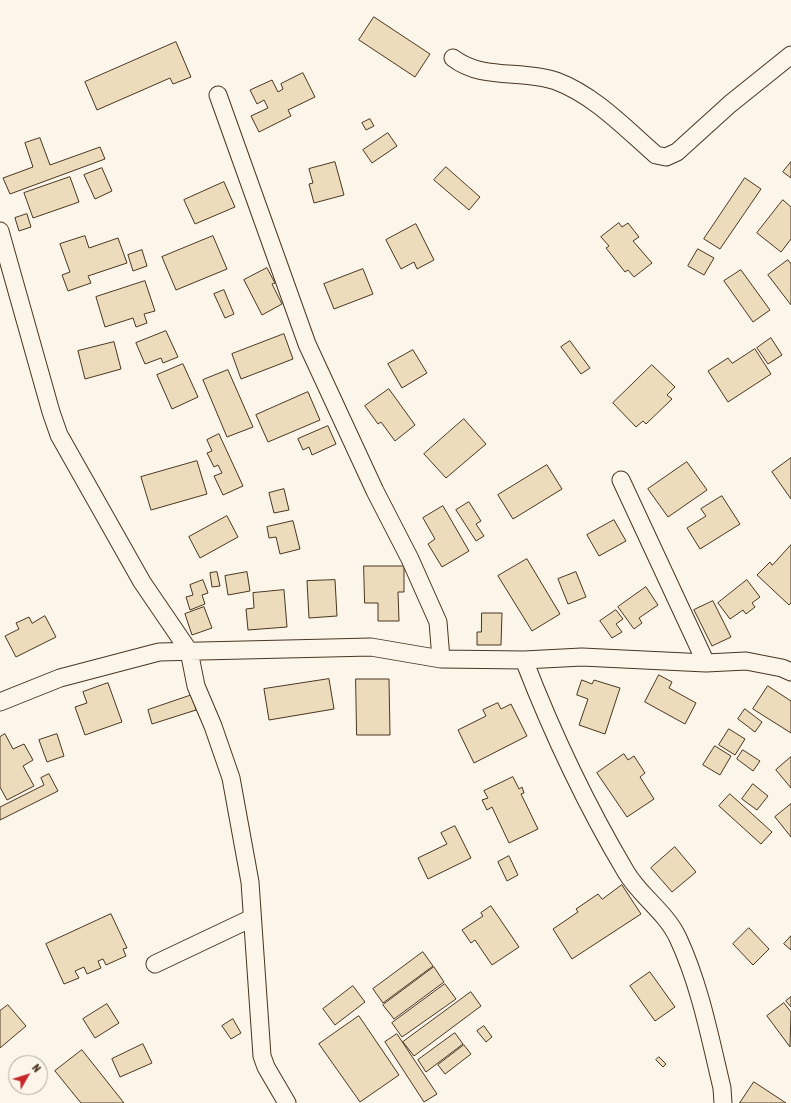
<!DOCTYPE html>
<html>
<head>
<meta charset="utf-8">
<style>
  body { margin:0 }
  #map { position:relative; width:791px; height:1103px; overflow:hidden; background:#fbf6e9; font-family:"Asap Condensed",sans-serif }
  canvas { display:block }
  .north { position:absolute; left:8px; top:1055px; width:40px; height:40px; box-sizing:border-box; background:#fbf6e9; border:1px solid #b4a999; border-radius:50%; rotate:51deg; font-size:11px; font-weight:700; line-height:16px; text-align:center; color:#4a3520 }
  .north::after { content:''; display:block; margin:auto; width:14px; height:18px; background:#c62828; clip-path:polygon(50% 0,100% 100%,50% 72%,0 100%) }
</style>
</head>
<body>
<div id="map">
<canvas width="791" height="1103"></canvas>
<div class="north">N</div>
</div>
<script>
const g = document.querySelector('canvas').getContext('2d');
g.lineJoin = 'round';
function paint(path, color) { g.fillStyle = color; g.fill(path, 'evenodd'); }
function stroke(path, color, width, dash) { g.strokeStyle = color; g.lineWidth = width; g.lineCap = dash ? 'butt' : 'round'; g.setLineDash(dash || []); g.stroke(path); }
const building = new Path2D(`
  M374 17 430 54 415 77 359 40Z
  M176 42 191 77 173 84 170 78 97 110 85 82Z
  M303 73 315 97 288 110 291 116 259 132 251 116 268 108 264 100 257 104 250 90 272 80 278 92 283 89 281 84Z
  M370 119 374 126 366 130 362 123Z
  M388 133 397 146 372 163 363 150Z
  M40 138 50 165 100 147 105 159 10 194 3 178 33 167 25 143Z
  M335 162 344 195 314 203 309 184 313 183 309 169Z
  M791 162V178L783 172Z
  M446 167 480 197 469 210 434 180Z
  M102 168 112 191 95 199 84 175Z
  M70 177 79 202 33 218 24 193Z
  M745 178 761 189 720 249 704 239Z
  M224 182 235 207 195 224 184 200Z
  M783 200 791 207V239L781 252 757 233Z
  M27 214 31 227 19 231 15 218Z
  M619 223 622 227 628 223 639 237 633 241 652 263 634 277 628 270 625 272 606 248 609 246 601 237Z
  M416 224 434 260 417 269 414 262 401 269 386 240Z
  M85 236 89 248 118 238 127 263 88 276 91 283 68 291 62 275 70 272 60 244Z
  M213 236 227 269 176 290 162 257Z
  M698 249 714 258 704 275 688 266Z
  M142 250 147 266 133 271 128 255Z
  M788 260 791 264V305L768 275Z
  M267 268 275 283 272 284 282 304 262 315 244 280Z
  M363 269 373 294 334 309 324 284Z
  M741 270 770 310 753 322 724 281Z
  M145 281 155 311 144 314 147 323 136 327 133 318 105 327 96 297Z
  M224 290 234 314 225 318 214 294Z
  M166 331 178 357 163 363 161 358 145 364 136 343Z
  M284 334 293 359 241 379 232 354Z
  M771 338 782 355 768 364 757 348Z
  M570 341 590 368 581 374 561 347Z
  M114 342 121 369 85 379 78 351Z
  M755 349 771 374 728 402 708 371 728 358 732 363Z
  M413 350 427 373 402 388 388 364Z
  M183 364 198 397 172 409 157 375Z
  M652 365 675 387 667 395 672 399 646 424 643 421 636 427 613 403Z
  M228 370 253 427 227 437 203 380Z
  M389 389 415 425 395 441 381 422 378 424 365 406Z
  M308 392 320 420 268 442 256 415Z
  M464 419 486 444 446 478 424 454Z
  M328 426 336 444 312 455 309 447 303 450 298 439Z
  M219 434 243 486 223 495 214 476 222 473 218 465 214 467 207 453 212 451 207 440Z
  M791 458V499L772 472Z
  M197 461 207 494 151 510 141 477Z
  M687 462 707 490 668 517 648 489Z
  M547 465 562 489 513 519 498 495Z
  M284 489 289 510 274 513 269 493Z
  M722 496 740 524 700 549 687 528 706 516 701 509Z
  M469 502 481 521 476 524 484 536 476 541 456 510Z
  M443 506 469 551 442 567 428 544 435 539 423 518Z
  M227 516 238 537 200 558 189 537Z
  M614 520 626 541 599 556 587 535Z
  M293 521 300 549 280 554 276 537 269 538 267 527Z
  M791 545V603L789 605 757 575 770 562 772 565Z
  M527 559 560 614 532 631 498 576Z
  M364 566H404V592H398L399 621H378V603H365Z
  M217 572 220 586 212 587 210 573Z
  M247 572 250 591 228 595 225 576Z
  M576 572 586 597 568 604 558 579Z
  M203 580 208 593 202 595 205 604 190 610 186 597 193 595 190 585Z
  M335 580 337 616 309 618 307 581Z
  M747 580 760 597 752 603 755 607 746 614 743 610 730 619 718 603Z
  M646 587 658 605 639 618 642 623 634 629 618 607Z
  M284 590 287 627 248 630 246 609 254 608 253 593Z
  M713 601 731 637 712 646 694 610Z
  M204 607 212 628 192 635 185 614Z
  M616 610 623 619 616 624 622 632 612 638 600 621Z
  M482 613H502L501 645H477V632H481Z
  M45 616 56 637 16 657 5 636 19 629 16 623 29 617 32 623Z
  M659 675 672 682 669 688 696 703 685 724 645 702Z
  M329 679 334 709 269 720 264 689Z
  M356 679H389L390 735H357Z
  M582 680 592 684 594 680 620 688 605 734 579 725 588 699 577 695Z
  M108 683 122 722 85 735 75 707 87 703 83 692Z
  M768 686 791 701V733L753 709Z
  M192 695 196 710 152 724 148 710Z
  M498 703 501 709 511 704 527 736 474 763 458 730 486 716 483 710Z
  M745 709 762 722 755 732 738 719Z
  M729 729 745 739 735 755 719 745Z
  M5 734 13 749 24 744 33 760 23 766 34 786 7 800 0 787V737Z
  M57 734 64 756 47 762 39 740Z
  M715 746 731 756 720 775 703 765Z
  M743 750 760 761 753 771 737 759Z
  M624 754 628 760 634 756 645 773 640 777 654 799 627 817 597 773Z
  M791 757V788L776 770Z
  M49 774 58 791 0 820V807L44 785 41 778Z
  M513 777 519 789 522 787 524 793 521 794 538 829 509 843 492 807 487 810 482 800 488 798 484 791Z
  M753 784 768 796 757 810 742 799Z
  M730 794 772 832 761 844 719 806Z
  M791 804V837L775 817Z
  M455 826 471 858 428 879 418 858 447 844 441 833Z
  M675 847 696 872 672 892 651 868Z
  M509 856 518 875 507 881 498 862Z
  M622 885 641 914 572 959 553 929 578 912 576 909 598 894 602 899Z
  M491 906 519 947 492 965 475 940 471 943 462 930 483 916 481 913Z
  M111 914 127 948 123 949 126 956 106 965 103 959 98 961 101 968 87 974 84 967 75 971 79 978 64 984 46 944Z
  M749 928 769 949 753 965 733 944Z
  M791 936V950L784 944Z
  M423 952 433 966 383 1003 373 989Z
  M434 967 444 982 394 1019 383 1005Z
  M650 972 675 1007 655 1021 630 986Z
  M445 984 456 999 402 1037 392 1023Z
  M353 986 365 1002 335 1025 323 1009Z
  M471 992 481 1006 414 1056 403 1042Z
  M791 997V1007L786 1001Z
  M784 1003 791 1012 790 1047 767 1016Z
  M107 1004 119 1023 95 1038 83 1019Z
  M8 1005 26 1026 0 1048V1011Z
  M359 1016 399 1075 360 1102 319 1044Z
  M233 1019 241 1033 231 1039 222 1026Z
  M484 1026 492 1037 486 1042 477 1031Z
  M455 1033 463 1044 426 1072 418 1060Z
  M397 1034 437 1094 424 1102 385 1042Z
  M143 1044 152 1063 120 1077 112 1059Z
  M464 1045 471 1054 445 1074 438 1065Z
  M82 1050 124 1103H81L55 1071Z
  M659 1057 666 1064 663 1067 656 1060Z
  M754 1082 786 1103H740Z`);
paint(building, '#ecdcbc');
stroke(building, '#4a3520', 1);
const street = new Path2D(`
  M453 58C483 81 521 69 556 81 594 95 625 128 656 155L666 157 677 152 730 104 791 55
  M218 95 307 344 375 491 410 559 438 622 441 659
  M0 231 51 412 59 435 142 582 189 651 196 686 213 726 231 778 250 882 262 1056 266 1067 287 1103
  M621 480 706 663
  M524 660C553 735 585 803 626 872 640 896 666 912 678 938 700 985 710 1038 722 1088L723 1103
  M0 702 60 678 159 652 371 647 441 659 524 660 582 657 706 663 746 661 782 668 791 672
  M155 964 252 918`);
stroke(street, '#4a3520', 19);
stroke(street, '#fbf6e9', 17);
</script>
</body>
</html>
